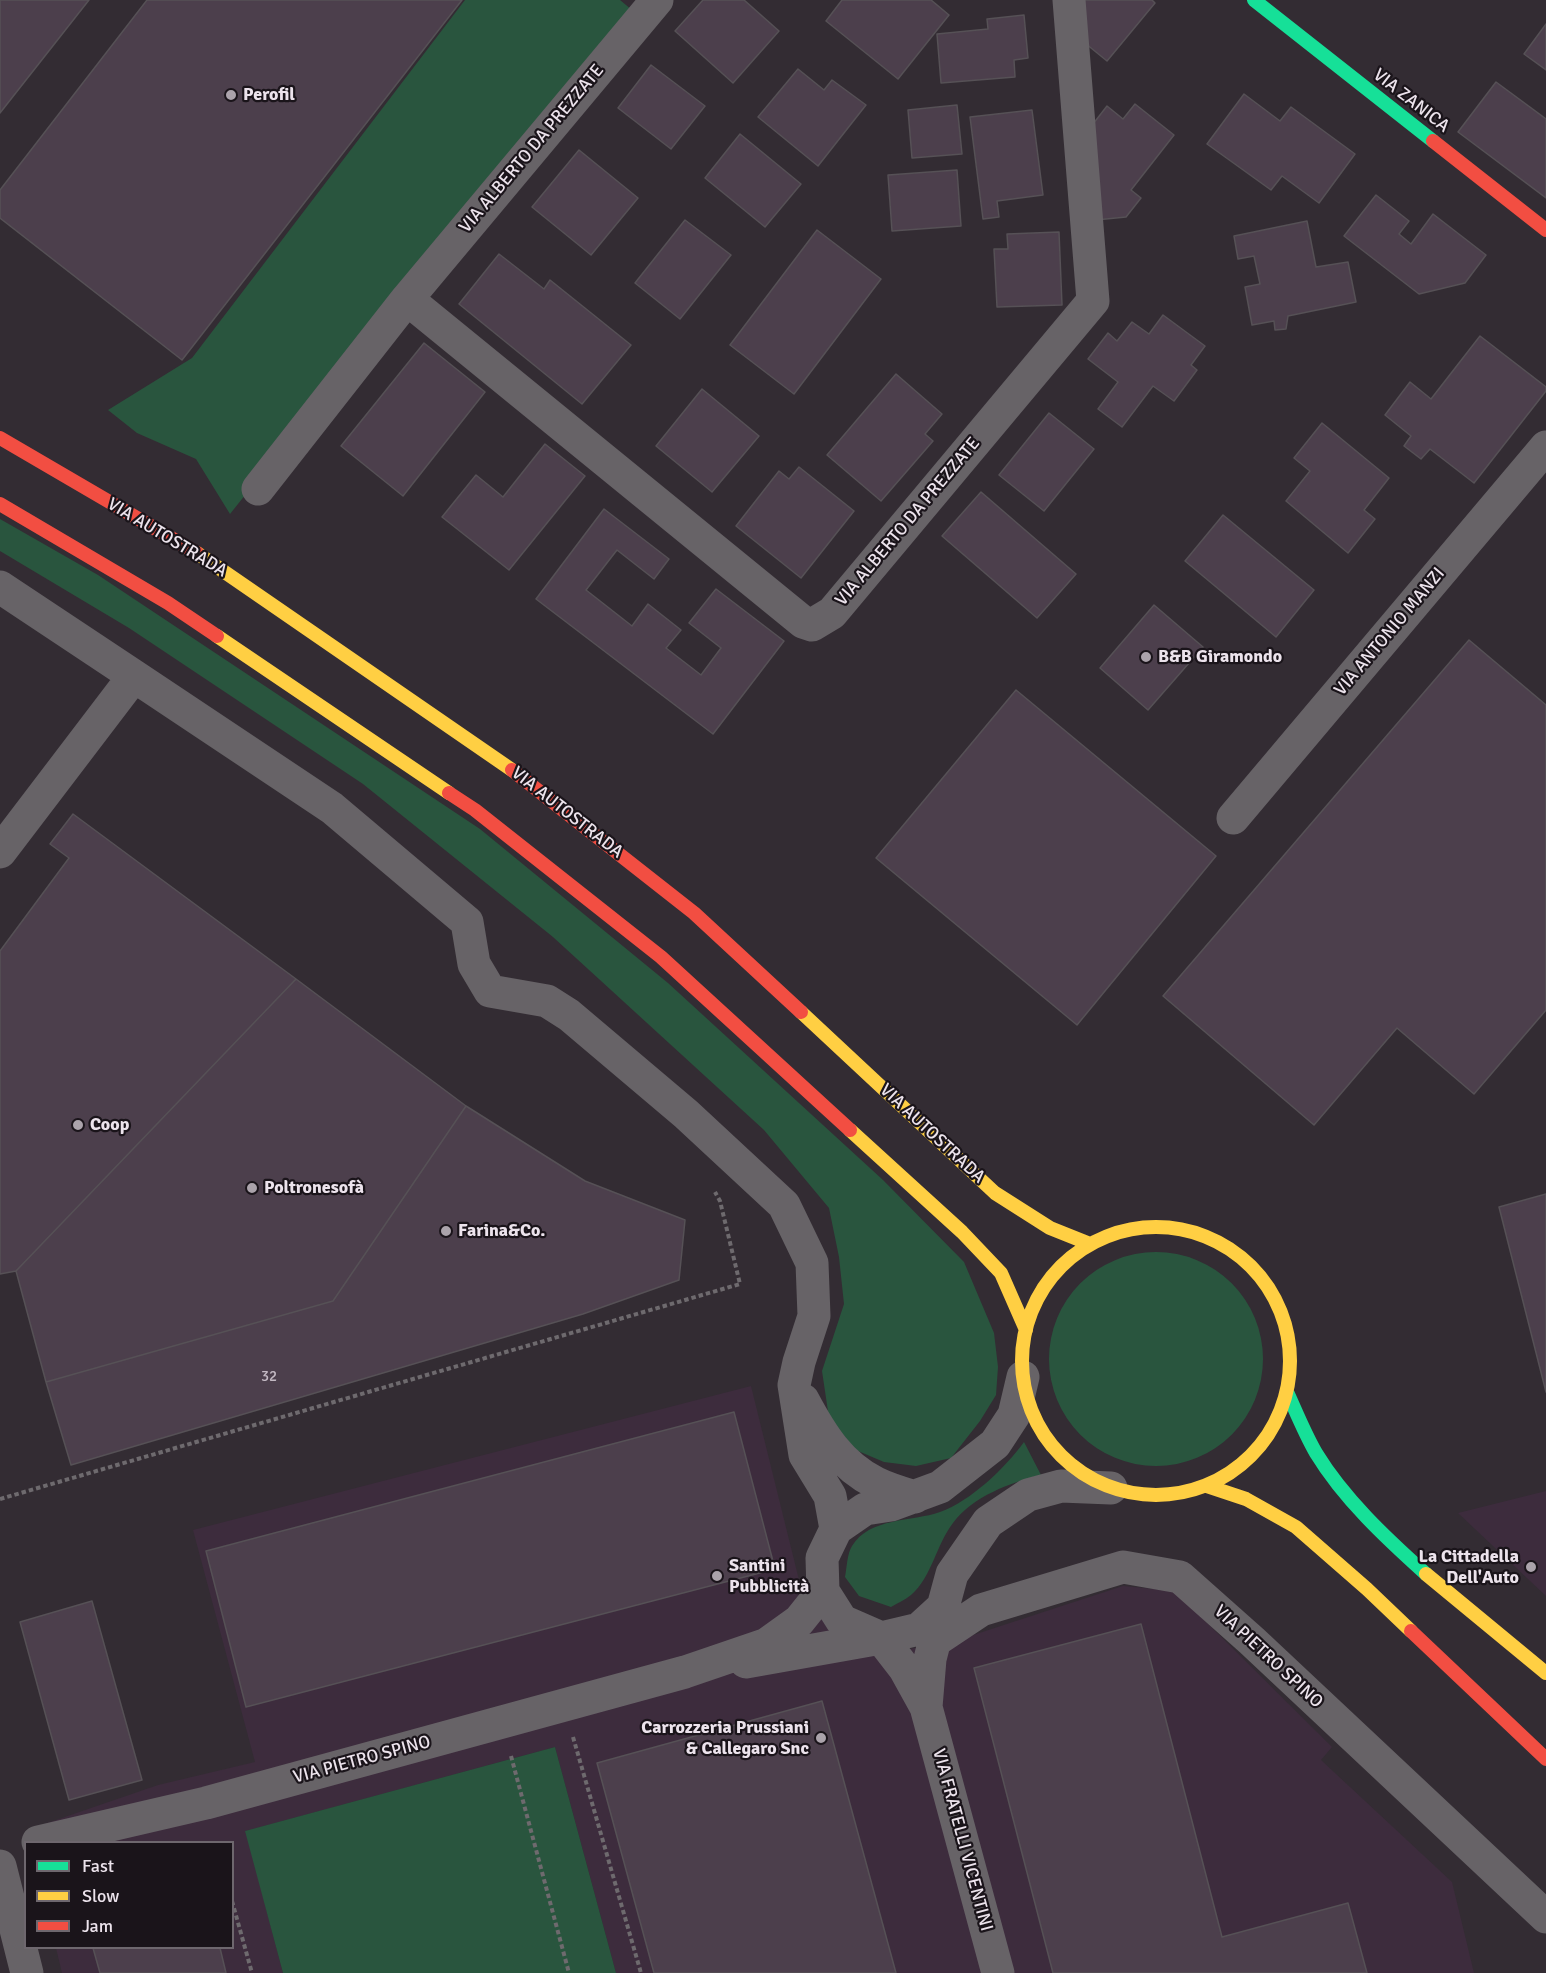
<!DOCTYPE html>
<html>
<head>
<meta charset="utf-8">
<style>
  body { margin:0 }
  #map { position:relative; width:1546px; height:1973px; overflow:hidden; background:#332c33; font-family:Signika,sans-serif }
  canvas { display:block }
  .legend { position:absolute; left:24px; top:1841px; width:210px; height:108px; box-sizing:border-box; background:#1a141a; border:2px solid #6e676e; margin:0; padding:8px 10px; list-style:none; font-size:18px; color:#ece3ec }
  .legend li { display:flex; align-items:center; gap:12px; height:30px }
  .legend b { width:30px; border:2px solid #6e676e }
</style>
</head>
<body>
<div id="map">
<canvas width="1546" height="1973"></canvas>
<ul class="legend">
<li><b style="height:8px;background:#16e098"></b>Fast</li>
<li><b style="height:8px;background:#ffcf43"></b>Slow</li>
<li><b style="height:8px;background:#f24e42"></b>Jam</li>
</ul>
</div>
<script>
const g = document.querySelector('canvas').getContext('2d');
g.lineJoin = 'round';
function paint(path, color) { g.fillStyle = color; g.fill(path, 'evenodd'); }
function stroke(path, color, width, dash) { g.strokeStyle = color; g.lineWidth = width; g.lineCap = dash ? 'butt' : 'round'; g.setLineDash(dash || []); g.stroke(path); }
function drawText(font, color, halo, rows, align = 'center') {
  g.font = font + ' Signika,sans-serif'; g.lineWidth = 4.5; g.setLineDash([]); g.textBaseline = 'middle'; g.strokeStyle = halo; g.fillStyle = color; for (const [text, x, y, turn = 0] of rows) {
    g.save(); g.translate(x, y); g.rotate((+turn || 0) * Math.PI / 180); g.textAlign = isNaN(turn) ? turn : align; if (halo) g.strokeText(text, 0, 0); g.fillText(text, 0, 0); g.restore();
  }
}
paint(new Path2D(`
  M751 1386 802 1592 877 1655 958 1640 1123 1586 1175 1591 1332 1747 1321 1760 1452 1882 1474 1973H616L555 1747 246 1831 283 1973H62L56 1948H232V1842H30L27 1830 158 1785 255 1762 193 1530Z
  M1546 1491V1596L1458 1513Z`), '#3d2c3d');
paint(new Path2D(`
  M465 0H620L632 10 230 514 196 459 137 433 108 410 192 358Z
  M0 519 98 575 480 829 668 983 883 1180 964 1262 994 1333 998 1367 996 1395 980 1421 951 1458 916 1466 884 1462 851 1448 829 1418 822 1371 844 1304 839 1257 829 1208 764 1130 553 937 363 784 129 628 0 551Z
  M1049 1359a107 107 0 1 1 214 0a107 107 0 1 1-214 0Z
  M1024 1442 1041 1475C1010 1483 973 1496 953 1523 936 1545 932 1577 911 1595 905 1600 897 1603 891 1607L859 1596 845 1577C847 1567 847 1554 852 1546 870 1517 912 1522 940 1512 971 1501 1005 1468 1024 1442Z
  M555 1747 616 1973H283L245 1831Z`), '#29553e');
const building = new Path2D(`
  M0 0H89L0 113Z
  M147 0H462L182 360 0 218V190Z
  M703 0H744L779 31 733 83 675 31Z
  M842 0H931L949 15 898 79 826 21Z
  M1075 0H1152L1155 3 1107 61 1080 39Z
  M1024 15 1028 58 1014 60 1015 77 941 83 937 34 988 29 987 19Z
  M1546 24V70L1524 54Z
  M651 65 705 106 671 149 618 108Z
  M798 69 824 90 832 80 866 105 818 166 758 117Z
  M1496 82 1546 119V198L1458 132Z
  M1244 94 1280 121 1291 107 1355 154 1319 203 1282 176 1271 190 1207 144Z
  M1135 104 1174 135 1131 190 1141 198 1126 217 1096 220 1086 133 1107 106 1123 119Z
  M957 105 962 154 912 158 908 110Z
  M1032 110 1043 195 997 201 999 217 983 219 970 117Z
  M740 134 801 184 765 227 705 178Z
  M579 150 638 198 591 255 532 207Z
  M957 170 961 226 892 231 888 175Z
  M1376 195 1409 221 1399 234 1411 244 1433 214 1486 255 1465 283 1419 294 1344 236Z
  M685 220 731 255 680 319 635 283Z
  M1307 221 1316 267 1348 262 1356 302 1288 316 1286 329 1275 330 1274 321 1252 325 1245 287 1260 284 1254 256 1238 259 1234 236Z
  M817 230 881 279 794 394 730 345Z
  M1059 232 1062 305 997 307 994 249H1008L1007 234Z
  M499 254 544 289 550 280 631 345 582 404 459 304Z
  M1163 315 1205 346 1191 365 1197 370 1174 401 1153 386 1122 427 1098 409 1118 382 1088 359 1108 333 1117 341 1132 322 1149 334Z
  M1480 336 1546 387V391L1474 483 1430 449 1421 459 1404 446 1411 436 1385 415 1410 382 1431 399Z
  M424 343 485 392 403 496 341 446Z
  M896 374 942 414 925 434 933 441 881 501 827 455Z
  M702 389 759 436 712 492 656 446Z
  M1049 413 1094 449 1044 511 999 475Z
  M1322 423 1389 478 1364 510 1375 519 1348 553 1286 501 1310 471 1294 458Z
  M545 444 585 476 509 570 442 517 476 475 503 497Z
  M799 467 854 511 801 578 736 526 779 471 789 479Z
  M981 492 1076 574 1037 618 942 536Z
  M604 509 669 559 654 579 617 550 586 590 632 626 648 604 681 630 666 648 701 675 721 648 689 623 716 589 784 641 713 734 536 599Z
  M1223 515 1314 590 1276 637 1185 561Z
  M1154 605 1203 647 1148 710 1100 668Z
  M1469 640 1546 705V1010L1474 1094 1397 1028 1314 1125 1163 996Z
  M1016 690 1216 856 1077 1025 876 858Z
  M73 814 296 979 16 1271 0 1274V951L69 858 50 844Z
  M296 979 466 1106 333 1301 46 1382 16 1271Z
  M466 1106 585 1181 685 1220 679 1280 583 1314 71 1465 46 1382 333 1301Z
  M1546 1194V1392L1499 1207Z
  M734 1412 775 1569 246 1707 206 1551Z
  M92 1601 142 1780 69 1800 20 1622Z
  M1141 1624 1222 1937 1348 1903 1367 1973H1053L974 1668Z
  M822 1701 896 1973H654L597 1763Z
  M93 1948H220L226 1973H100Z`);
paint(building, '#4c3f4c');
stroke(building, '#565156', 1.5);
stroke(new Path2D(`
  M0 1499 740 1284 720 1201 715 1192
  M573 1737 641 1973
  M511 1756 569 1973
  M232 1901 252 1973`), '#6e6a6e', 4, [4.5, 3]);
stroke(new Path2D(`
  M657 0 407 299 803 622 812 625 832 613 1093 301 1069 0
  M258 489 407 299
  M0 587 134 676
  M1233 818 1546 447
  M0 852 134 676 332 808 467 922 474 964 490 991 547 1001 569 1015 686 1114 784 1205 812 1263 814 1316 799 1362 794 1385 805 1455 830 1496 836 1529
  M1023 1377 1014 1415 995 1444 940 1487 891 1505 865 1509 836 1529 822 1558 823 1591 842 1621 881 1638 919 1629 943 1607 952 1574 988 1522 1028 1495 1061 1486 1111 1488
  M803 1400C821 1434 840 1465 876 1483 888 1489 902 1493 915 1497
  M940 1620 930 1659 926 1707 998 1973
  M936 1640 981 1610 1123 1567 1180 1577 1252 1641 1546 1917
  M746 1662 881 1638 905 1669 926 1707
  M38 1842 206 1803 685 1672 767 1644 799 1621 823 1591
  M0 1866 27 1973`), '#676367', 33);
stroke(new Path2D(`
  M1254 0 1433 141
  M1288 1394C1297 1414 1305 1434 1316 1453 1344 1499 1386 1538 1426 1574`), '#16e098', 14);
stroke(new Path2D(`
  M197 553 512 770
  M217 636 449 793
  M801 1012 995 1193 1050 1228 1090 1244
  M850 1130 962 1232 1001 1273 1026 1330
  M1022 1361a134 134 0 1 1 268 0a134 134 0 1 1-268 0Z
  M1207 1486 1246 1499 1296 1527 1367 1589 1411 1631
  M1426 1574 1546 1673`), '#ffcf43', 14);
stroke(new Path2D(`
  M1433 141 1546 230
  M0 438 197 553
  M0 504 168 603 217 636
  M512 770 694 913 801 1012
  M449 793 475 810 661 957 850 1130
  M1411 1631 1546 1759`), '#f24e42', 14);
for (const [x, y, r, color] of [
  [231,95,6,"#aba3ab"],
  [1146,657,6,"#aba3ab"],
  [78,1125,6,"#aba3ab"],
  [252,1188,6,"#aba3ab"],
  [446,1231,6,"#aba3ab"],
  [1531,1567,6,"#aba3ab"],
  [717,1576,6,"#aba3ab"],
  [821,1738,6,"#aba3ab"]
]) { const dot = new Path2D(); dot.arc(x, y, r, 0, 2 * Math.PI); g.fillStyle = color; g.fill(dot); stroke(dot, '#1a141a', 2); }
drawText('15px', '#c4bac4', null, [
  ["32",269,1377]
]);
drawText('bold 18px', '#ece3ec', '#1a141a', [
  ["Perofil",243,95],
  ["B&B Giramondo",1158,657],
  ["Coop",90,1125],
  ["Poltronesofà",264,1188],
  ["Farina&Co.",458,1231],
  ["La Cittadella",1519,1557,"right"],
  ["Dell'Auto",1519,1578,"right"],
  ["Santini",729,1566],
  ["Pubblicità",729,1587],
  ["Carrozzeria Prussiani",809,1728,"right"],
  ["& Callegaro Snc",809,1749,"right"]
], 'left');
drawText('18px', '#ece3ec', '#1a141a', [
  ["VIA ZANICA",1411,101,38],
  ["VIA ALBERTO DA PREZZATE",532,149,-50],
  ["VIA ALBERTO DA PREZZATE",908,522,-50],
  ["VIA AUTOSTRADA",167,538,31],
  ["VIA ANTONIO MANZI",1390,632,-50],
  ["VIA AUTOSTRADA",567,813,38],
  ["VIA AUTOSTRADA",932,1134,43],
  ["VIA PIETRO SPINO",1268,1657,43],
  ["VIA PIETRO SPINO",362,1760,-15],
  ["VIA FRATELLI VICENTINI",962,1840,75]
]);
</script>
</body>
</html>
